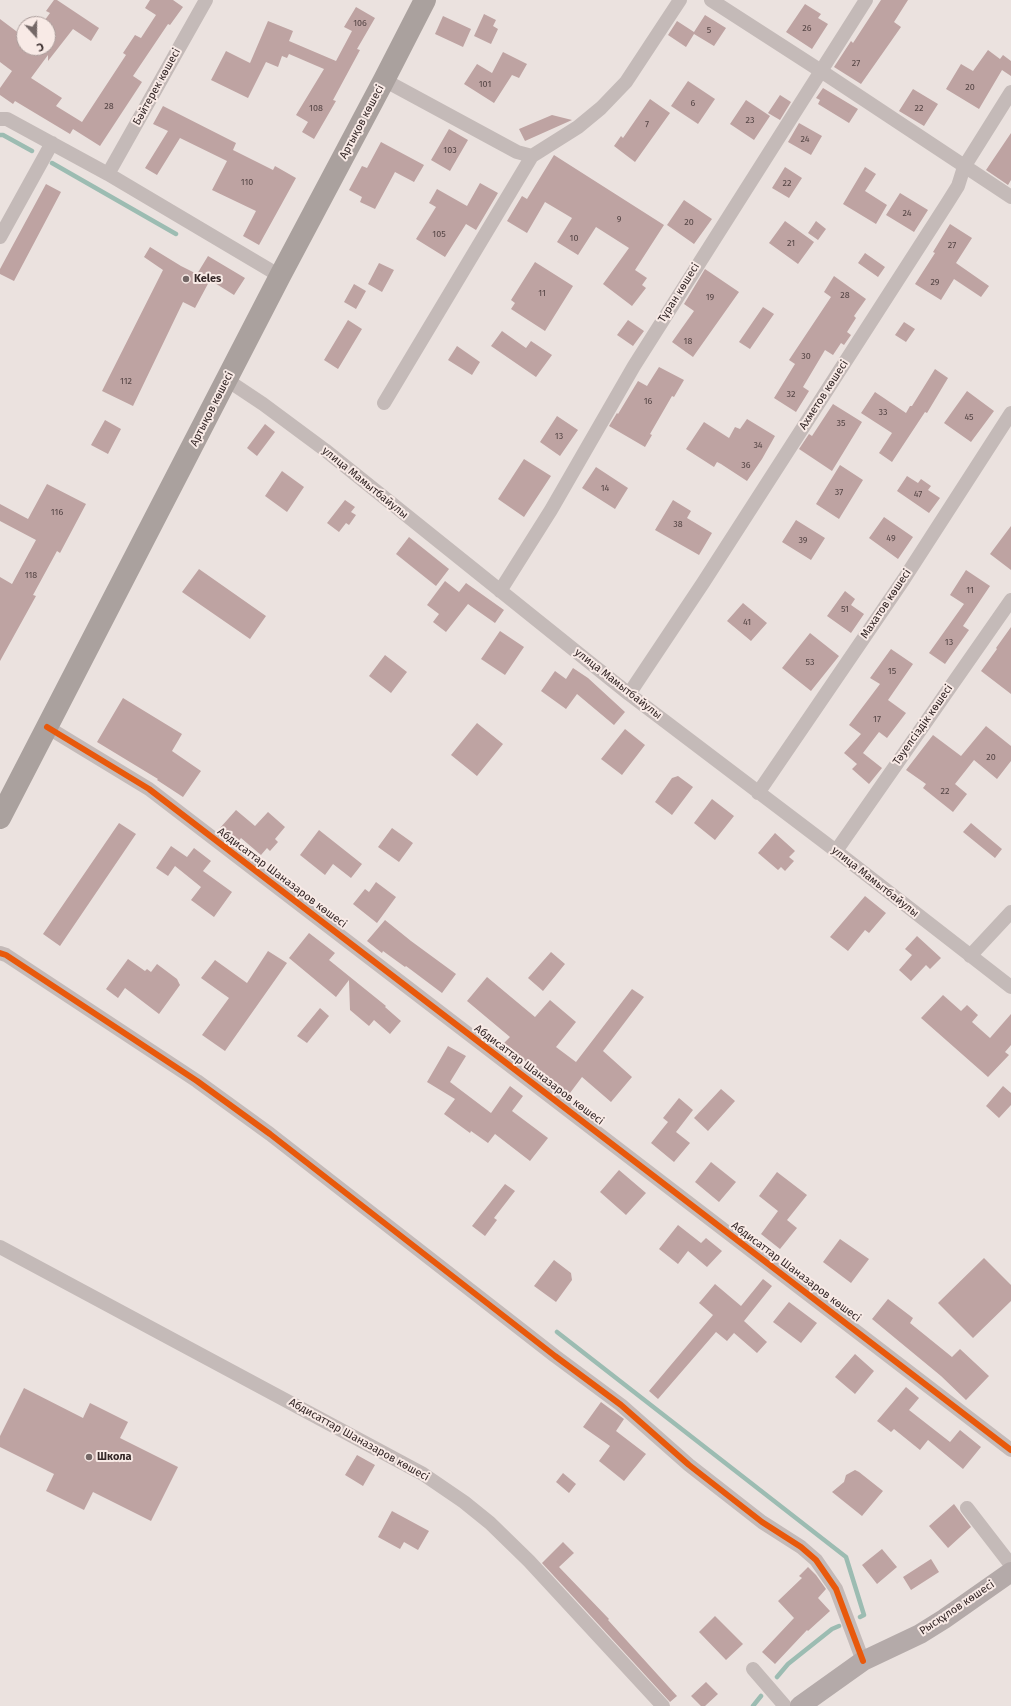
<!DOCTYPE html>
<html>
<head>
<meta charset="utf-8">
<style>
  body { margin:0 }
  #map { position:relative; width:1011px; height:1706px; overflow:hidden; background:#ebe2df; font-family:"Fira Sans",sans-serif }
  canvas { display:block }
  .north { position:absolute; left:16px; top:16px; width:40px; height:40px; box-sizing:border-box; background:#f8eae6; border:1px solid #aa9c9a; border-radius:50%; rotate:159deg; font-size:11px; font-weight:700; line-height:16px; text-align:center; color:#342727 }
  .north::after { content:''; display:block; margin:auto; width:14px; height:18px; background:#746867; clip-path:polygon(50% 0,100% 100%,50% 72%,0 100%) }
</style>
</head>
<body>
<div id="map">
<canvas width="1011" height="1706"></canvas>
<div class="north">С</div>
</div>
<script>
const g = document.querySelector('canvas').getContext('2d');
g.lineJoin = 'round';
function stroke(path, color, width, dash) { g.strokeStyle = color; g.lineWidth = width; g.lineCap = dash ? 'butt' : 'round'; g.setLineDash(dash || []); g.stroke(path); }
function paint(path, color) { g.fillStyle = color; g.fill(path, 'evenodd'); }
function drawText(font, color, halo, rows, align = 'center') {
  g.font = font + ' "Fira Sans",sans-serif'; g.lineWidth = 4; g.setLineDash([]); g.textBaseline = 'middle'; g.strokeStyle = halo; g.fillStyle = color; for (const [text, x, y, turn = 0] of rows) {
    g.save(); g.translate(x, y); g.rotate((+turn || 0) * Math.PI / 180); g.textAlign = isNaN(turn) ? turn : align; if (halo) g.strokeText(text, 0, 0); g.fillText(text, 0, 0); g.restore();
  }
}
stroke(new Path2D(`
  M0 135H3L32 151
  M52 163 176 234
  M557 1332 846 1557 864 1615 860 1617
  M777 1677 788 1664 832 1629 839 1626
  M753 1706 761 1696`), '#9cbcb2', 4.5);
paint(new Path2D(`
  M54 0H57L99 28 91 41 73 29 48 61V55L31 78 62 98 56 106 82 122 126 55 123 53 135 35 141 38 156 15 145 8 150 0H173L183 7 170 25 168 24 133 76 142 82 100 146 73 129 70 134 15 101 13 104 0 95V88L12 71 0 62V19L24 37V48H48V24H42L50 13 46 11Z
  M881 0H908L894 22 901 27 861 84 834 67 851 41 853 43Z
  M805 4 821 14 818 18 828 24 812 49 786 32Z
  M356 7 375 18 357 49 360 50 333 100 336 101 314 139 302 132 308 122 296 115 324 69 289 54 287 58 282 56 278 67 266 62 248 98 211 80 226 51 250 63 268 21 293 31 289 41 336 61 352 31 344 27Z
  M484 14 496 20 493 26 498 29 491 44 474 36Z
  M705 15 726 28 714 46 694 34 686 47 668 35 677 21 694 32Z
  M443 16 471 29 463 47 435 34Z
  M988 50 1000 59 1003 55 1011 61V76L1002 70 979 109 946 89 961 64 973 71Z
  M503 52 527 64 519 78 512 75 494 103 464 84 477 64 492 73Z
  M688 81 715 99 698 124 671 106Z
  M823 88 858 109 849 123 818 104 820 100 816 98Z
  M913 89 938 104 924 126 899 111Z
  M780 95 791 102 780 120 768 113Z
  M650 99 670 113 635 162 614 146 621 136 623 138Z
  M746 100 770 116 754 140 730 124Z
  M163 106 236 143 233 150 273 170 275 166 296 178 259 245 243 236 256 211 212 190 227 161 180 138 157 175 145 168 168 131 153 124Z
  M552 115 572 120 525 141 519 129Z
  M799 123 822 136 811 155 788 142Z
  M449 129 468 140 450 171 431 160Z
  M1011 133V180L1008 185 986 170Z
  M381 142 424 165 414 182 395 172 375 209 360 202 362 197 349 190 362 166 367 168Z
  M554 155 664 225 635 270 647 278 642 285 646 288 632 306 603 284 629 248 596 227 578 255 557 242 572 218 545 202 527 233 507 221 522 196 527 199Z
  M785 167 802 178 789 198 772 188Z
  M865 167 876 174 865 191 887 205 876 224 843 204Z
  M480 183 498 193 476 230 466 224 445 257 416 239 436 207 429 203 437 189 467 206Z
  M46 184 61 192 14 281 0 274V269Z
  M900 193 928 210 914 232 886 215Z
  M684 200 712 219 694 244 667 225Z
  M785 221 814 242 798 264 769 243Z
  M816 221 826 229 818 240 808 233Z
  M950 224 972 238 956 263 989 286 981 297 954 279 941 300 915 284 935 253 933 252Z
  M150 247 181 266 197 274 208 256 245 278 234 295 210 280 195 308 183 302 133 406 102 391 163 270 144 257Z
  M865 253 885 267 878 277 858 263Z
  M535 262 573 286 545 331 511 309 515 303 511 300Z
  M379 263 394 270 382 292 368 284Z
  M705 269 739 292 693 357 672 342 694 311 684 304Z
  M834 276 866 299 854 316 856 318 847 332 851 335 844 345 841 343 833 355 825 350 803 387 809 391 796 412 774 398 795 364 789 360 831 297 824 292Z
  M354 284 366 291 356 309 344 302Z
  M763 307 774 314 750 349 739 342Z
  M348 320 362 329 338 369 324 360Z
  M628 320 644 331 633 346 617 335Z
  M904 322 915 329 906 342 895 335Z
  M502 331 526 348 531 341 552 355 536 377 491 346Z
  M457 346 480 362 472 375 448 360Z
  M659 367 684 380 674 397 672 396 650 434 652 435 645 447 609 426 617 413 618 414 638 381 647 386Z
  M935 369 948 378 927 413 925 412 892 462 879 453 892 433 861 413 875 392 906 413 910 406H912Z
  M967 391 994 411 971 442 944 423Z
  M833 404 862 422 832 471 799 449 809 434 812 436Z
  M557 416 578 430 560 456 540 442Z
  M747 419 775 436 762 459 747 481 721 464 717 462 714 467 686 449 704 422 729 438 735 427 740 429Z
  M105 420 121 429 108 454 91 445Z
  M265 424 275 432 257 456 247 448Z
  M524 459 551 476 524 517 498 499Z
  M840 465 863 480 839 519 816 504Z
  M596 467 628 488 615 509 582 488Z
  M282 471 304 487 287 512 265 496Z
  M907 476 918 483 921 479 931 486 928 490 940 498 929 513 897 491Z
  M47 484 86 504 60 553 57 551 33 595 36 596 0 661V577L12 584 36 540 0 521V504L28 519Z
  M345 500 355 507 351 512 356 515 349 525 346 523 339 532 327 523Z
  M673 500 691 511 687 518 712 533 699 555 655 530Z
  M884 517 913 537 898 559 869 538Z
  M796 520 825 538 811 560 782 542Z
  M1011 526V570L990 554Z
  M409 537 449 569 436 586 396 554Z
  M199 569 266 616 250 639 182 592Z
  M966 570 990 586 963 626 969 630 945 664 929 653 964 604 950 595Z
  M445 581 459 592 466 583 504 610 495 623 468 604 446 632 433 622 439 614 427 605Z
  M845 591 855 599 851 605 864 614 851 633 827 616Z
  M743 603 767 623 751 641 727 621Z
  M1011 627V694L981 671 997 649 996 648Z
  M500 631 524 647 505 675 481 659Z
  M810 633 839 656 811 691 782 668Z
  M891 649 913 664 888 700 906 713 887 738 879 732 863 753 882 768 869 784 852 769 857 764 844 753 861 734 849 725 880 684 870 678Z
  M385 655 407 672 391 693 369 676Z
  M573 668 588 678 625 712 614 725 577 694 566 709 541 691 555 671 566 679Z
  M123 698 182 734 172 751 201 771 183 797 157 780 158 779 97 742Z
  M477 723 503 744 477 776 451 755Z
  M986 726 1011 746V761L997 779 974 760 955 784 967 794 953 812 923 788 926 784 906 770 933 735 961 756Z
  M625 729 645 745 622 775 601 759Z
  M678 776 693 787 672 815 655 802 672 778Z
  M712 799 734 816 715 840 694 823Z
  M236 810 255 826 268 812 285 827 275 839 278 842 270 851 267 848 261 855 241 838 236 845 226 837 228 834 220 828Z
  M119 823 136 834 60 946 43 934Z
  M971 823 1002 849 995 858 963 832Z
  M392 828 413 843 399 862 378 847Z
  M319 830 362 864 351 878 333 864 325 875 300 855Z
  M775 833 795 851 789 857 794 861 785 871 781 867 778 870 758 853Z
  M171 846 187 857 194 848 211 861 203 871 232 892 214 917 191 900 201 887 175 866 168 876 156 868Z
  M376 882 396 897 377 923 353 904 365 889 369 892Z
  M865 896 886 913 869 933 865 930 848 951 830 937Z
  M385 920 411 941 456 974 442 993 406 966 405 967 383 951 382 953 367 941Z
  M309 933 335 953 329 960 386 1006 385 1007 401 1021 390 1034 374 1020 369 1026 350 1010 349 980 336 997 289 958Z
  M917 936 941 958 930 969 926 965 911 981 899 970 912 955 905 949Z
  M268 951 287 963 225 1051 202 1035 229 998 201 978 215 960 247 983Z
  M551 952 565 964 543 991 528 978Z
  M128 959 145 971 147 969 151 972 157 964 177 979 180 985 159 1014 125 988 118 998 106 989Z
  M487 977 535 1017 550 1000 576 1022 556 1047 576 1062 632 989 644 997 603 1051 632 1077 611 1102 582 1077 567 1097 556 1088 557 1086 521 1058 518 1061 501 1046 510 1037 467 1001Z
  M943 995 961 1011 967 1005 978 1015 972 1022 990 1038 1011 1014V1045L1005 1052 1009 1055 988 1077 921 1018Z
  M320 1008 329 1016 307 1043 297 1036Z
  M448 1046 466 1056 450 1082 491 1113 510 1086 523 1096 512 1111 548 1138 530 1161 495 1134 488 1143 471 1131 470 1133 444 1114 455 1099 427 1082Z
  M1003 1086 1011 1093V1105L999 1118 986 1106Z
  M721 1089 735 1101 708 1131 694 1118Z
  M679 1098 693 1110 676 1132 690 1143 674 1162 651 1143 668 1122 663 1118Z
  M711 1162 736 1182 719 1202 695 1182Z
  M619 1170 646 1193 626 1215 600 1192Z
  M777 1172 807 1195 787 1220 797 1228 780 1249 761 1234 778 1211 759 1196Z
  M505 1184 515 1191 494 1218 497 1220 485 1236 472 1226Z
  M678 1225 701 1243 706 1238 722 1251 707 1267 688 1251 678 1264 659 1249Z
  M840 1239 869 1259 851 1283 823 1262Z
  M984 1258 1011 1285V1301L973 1338 938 1303Z
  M554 1260 571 1273 572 1280 556 1302 534 1286Z
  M763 1279 772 1286 744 1321 767 1342 757 1353 734 1333 727 1341 716 1332 658 1399 649 1391 713 1315 699 1303 715 1284 741 1306Z
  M888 1299 913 1318 910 1323 952 1357 960 1349 989 1376 966 1400 941 1376 872 1319Z
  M789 1302 817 1323 801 1343 773 1322Z
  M855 1354 874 1371 855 1394 835 1377Z
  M906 1387 919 1398 909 1410 950 1442 960 1430 981 1447 963 1469 928 1440 920 1450 894 1429 891 1432 877 1421Z
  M24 1388 83 1418 90 1403 128 1422 120 1438 178 1467 151 1521 93 1492 84 1510 46 1491 54 1474 0 1447V1436Z
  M601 1402 624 1419 616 1431 646 1454 624 1481 599 1461 610 1446 583 1427Z
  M357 1455 375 1465 363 1486 345 1475Z
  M855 1470 859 1472 883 1491 862 1516 832 1492 844 1482 846 1475Z
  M563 1473 576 1484 569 1493 556 1482Z
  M954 1504 971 1527 948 1548 929 1526Z
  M392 1511 429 1531 418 1550 404 1542 400 1549 378 1537Z
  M563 1542 574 1553 559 1567 609 1619 608 1620 677 1696 670 1702 542 1563Z
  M882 1549 897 1567 877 1584 862 1565Z
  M931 1559 939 1572 911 1590 903 1577Z
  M808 1567 816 1575 826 1589 818 1598 830 1611 808 1631 807 1630 775 1664 762 1652 794 1618 778 1601 802 1578 799 1576Z
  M715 1616 743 1644 726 1660 699 1632Z
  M706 1682 718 1694 705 1706H701L691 1696Z`), '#bea3a2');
stroke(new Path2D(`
  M711 0 821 71 1011 197
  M384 80 517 152 532 156
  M0 119H7L108 174 280 276
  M108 174 206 0
  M0 237 52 143
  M227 380 263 404 325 450 629 694 836 851 1011 987
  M384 403 532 156 578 127 601 108 626 82 680 0
  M500 591 551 510 634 366 866 0
  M629 694 703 583 948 202 958 186 964 167 1011 92
  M47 727 149 789 1011 1450
  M758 793 904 579 1011 413
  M836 851 1011 600
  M0 953 6 955 197 1081 270 1134 555 1356 621 1405 689 1465 762 1522 801 1547 816 1560 836 1589 863 1661
  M970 956 1011 912
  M0 1247 423 1474 464 1502 490 1523 529 1561 663 1706
  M967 1508 1011 1565
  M753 1669 785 1706`), '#c4bab8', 14);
stroke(new Path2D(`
  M800 1706 863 1661 920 1634 944 1619 1011 1572`), '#b4aaa9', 20);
stroke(new Path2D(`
  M0 818 280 276 384 80 425 0`), '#aaa19e', 22);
stroke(new Path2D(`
  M47 727 149 789 1011 1450
  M0 953 6 955 197 1081 270 1134 555 1356 621 1405 689 1465 762 1522 801 1547 816 1560 836 1589 863 1661`), '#e8590c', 6);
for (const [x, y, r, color] of [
  [186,279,4,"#746867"],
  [89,1457,4,"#746867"]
]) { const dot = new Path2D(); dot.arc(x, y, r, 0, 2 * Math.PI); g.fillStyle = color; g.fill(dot); stroke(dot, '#f8eae6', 1.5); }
drawText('9px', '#564646', null, [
  ["106",360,23],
  ["26",807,28],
  ["5",709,30],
  ["27",856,63],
  ["101",485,84],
  ["20",970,87],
  ["6",693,103],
  ["28",109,106],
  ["108",316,108],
  ["22",919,108],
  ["23",750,120],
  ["7",647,124],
  ["24",805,139],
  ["103",450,150],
  ["110",247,182],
  ["22",787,183],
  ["24",907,213],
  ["9",619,219],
  ["20",689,222],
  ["105",439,234],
  ["10",574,238],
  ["21",791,243],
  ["27",952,245],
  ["29",935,282],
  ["11",542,293],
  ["28",845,295],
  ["19",710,297],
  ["18",688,341],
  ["30",806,356],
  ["112",126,381],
  ["32",791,394],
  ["16",648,401],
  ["33",883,412],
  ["45",969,417],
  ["35",841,423],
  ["13",559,436],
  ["34",758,445],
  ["36",746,465],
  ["14",605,488],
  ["37",839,492],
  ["47",918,494],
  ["116",57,512],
  ["38",678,524],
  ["49",891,538],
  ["39",803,540],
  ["118",31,575],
  ["11",970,590],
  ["51",845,609],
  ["41",747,622],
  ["13",949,642],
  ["53",810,662],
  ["15",892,671],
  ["17",877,719],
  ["20",991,757],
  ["22",945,791]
]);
drawText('11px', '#342727', '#f8eae6', [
  ["Бәйтерек көшесі",157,87,-61],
  ["Артықов көшесі",362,122,-62],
  ["Тұран көшесі",679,293,-58],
  ["Ахметов көшесі",824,395,-57],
  ["Артықов көшесі",212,409,-63],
  ["улица Мамытбайулы",365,483,39],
  ["Махатов көшесі",886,604,-56],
  ["улица Мамытбайулы",618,684,38],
  ["Тәуелсіздік көшесі",923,725,-55],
  ["Абдисаттар Шаназаров көшесі",282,878,37],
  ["улица Мамытбайулы",875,882,38],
  ["Абдисаттар Шаназаров көшесі",539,1075,37],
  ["Абдисаттар Шаназаров көшесі",796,1272,37],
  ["Абдисаттар Шаназаров көшесі",359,1440,29],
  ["Рысқұлов көшесі",957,1608,-34]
]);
drawText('bold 11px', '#342727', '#f8eae6', [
  ["Keles",194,279],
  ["Школа",97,1457]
], 'left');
</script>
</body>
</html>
